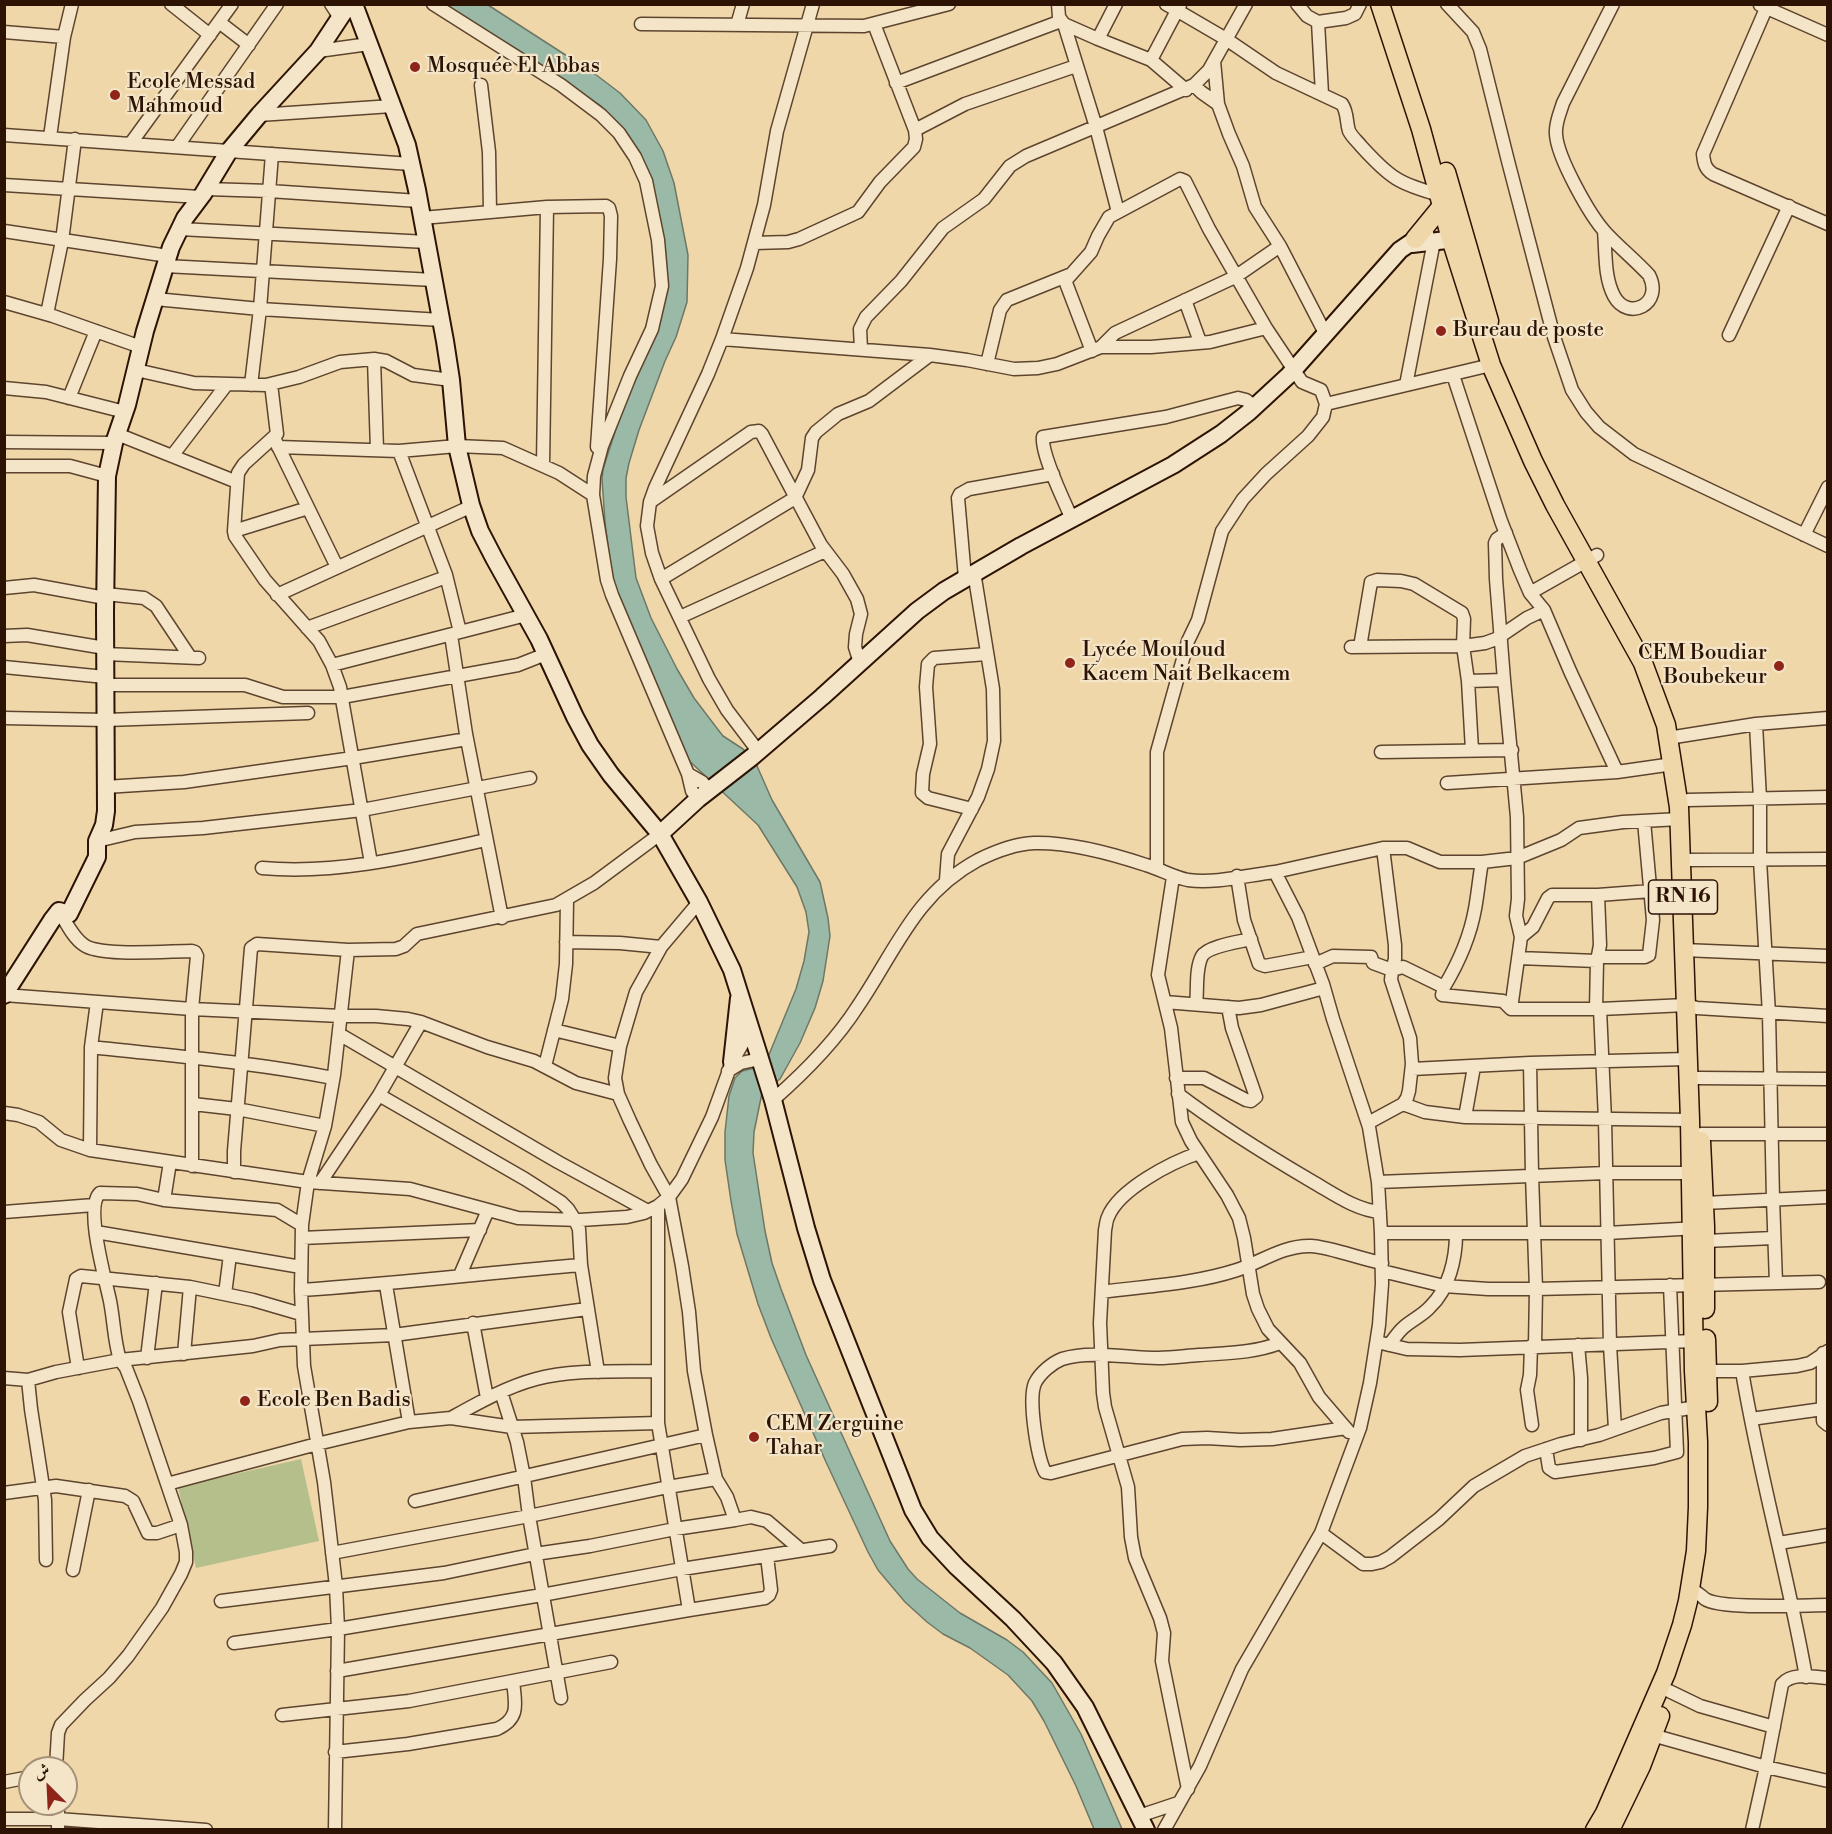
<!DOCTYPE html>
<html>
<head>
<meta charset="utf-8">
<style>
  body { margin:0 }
  #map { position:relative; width:1832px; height:1834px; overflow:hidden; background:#efd7aa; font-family:"Libre Bodoni",Amiri,serif }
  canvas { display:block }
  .frame { position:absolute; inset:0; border:6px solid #2c1304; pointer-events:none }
  .north { position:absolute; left:18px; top:1756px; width:60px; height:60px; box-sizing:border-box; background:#f5e5c8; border:2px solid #a5917a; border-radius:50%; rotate:336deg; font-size:16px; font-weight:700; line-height:24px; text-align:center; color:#2c1304 }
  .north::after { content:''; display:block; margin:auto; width:21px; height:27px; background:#8f2418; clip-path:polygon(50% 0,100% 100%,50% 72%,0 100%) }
</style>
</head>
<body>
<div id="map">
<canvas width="1832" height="1834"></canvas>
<div class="frame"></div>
<div class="north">ش</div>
</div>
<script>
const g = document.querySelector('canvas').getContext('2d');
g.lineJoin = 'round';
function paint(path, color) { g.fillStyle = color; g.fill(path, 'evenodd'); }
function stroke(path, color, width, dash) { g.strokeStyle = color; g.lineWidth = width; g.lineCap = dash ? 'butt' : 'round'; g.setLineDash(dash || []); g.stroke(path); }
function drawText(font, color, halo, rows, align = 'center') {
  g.font = font + ' "Libre Bodoni",serif'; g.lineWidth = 4.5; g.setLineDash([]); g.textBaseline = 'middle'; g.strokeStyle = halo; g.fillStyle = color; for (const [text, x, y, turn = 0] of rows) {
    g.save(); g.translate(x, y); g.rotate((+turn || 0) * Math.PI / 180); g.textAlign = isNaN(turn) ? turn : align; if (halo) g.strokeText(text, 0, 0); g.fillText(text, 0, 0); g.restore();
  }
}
paint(new Path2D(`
  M301 1459 319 1541 196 1568 178 1487Z`), '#b5bf8c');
const water = new Path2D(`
  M445 5H488L595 74 620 93 646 120 663 151 674 183 688 255 687 302 676 337 665 361 639 430 629 463 626 478V497L636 578 651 618 677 669 694 698 716 727 723 736 743 749 757 766 772 800 820 882 828 918 830 936 823 981 815 1008 800 1043 780 1079 762 1093 754 1132 753 1153 765 1231 772 1263 781 1289 806 1355 890 1541 908 1569 917 1579 960 1613 1007 1640 1023 1652 1052 1683 1081 1734 1122 1829H1094L1076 1786 1044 1721 1032 1701 1008 1675 970 1648 943 1634 927 1622 905 1602 878 1570 868 1552 826 1462 771 1338 758 1304 737 1234 731 1201 725 1160V1132L729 1096 735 1078 742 1071 754 1068 768 1057 796 989 804 961 809 932 806 912 797 887 758 825 685 757 613 587 605 522 602 479 603 469 627 395 663 310 666 287 647 169 632 142 601 106 539 63Z`);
paint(water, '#9abaa7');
stroke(water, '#6e7766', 1.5);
const street = new Path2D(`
  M171 4 210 35
  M331 4 340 18
  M433 4 561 85 601 115 619 133 635 157 646 181 658 240 662 286 652 329 630 376 602 446 594 476 593 495 607 580 612 595 688 774 692 791 698 799
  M1058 4 1059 17 1064 24 1098 39 1151 60 1186 90
  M1166 4 1226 39 1276 73 1342 104C1348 113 1346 122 1349 131 1352 137 1357 141 1361 146 1390 178 1399 184 1440 195
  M1297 4 1307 16 1318 22 1346 18 1355 14 1360 4
  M1447 4 1473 32 1480 49 1508 161 1554 337 1572 390 1586 412 1599 427 1634 454 1828 546
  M1768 4 1703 154C1704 163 1705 169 1713 174L1828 224
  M1760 5 1828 35
  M219 22 249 45
  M1318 22 1322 94
  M641 24 864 26 949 4
  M1064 24 1096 127 1118 212
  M737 25 743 4
  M4 32 64 37 50 137
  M64 37 72 4
  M1098 39 1116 4
  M318 51 369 44
  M1151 60 1180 5
  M1214 61 1218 104 1229 134 1243 166 1255 207 1280 246
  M896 83 1061 21
  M481 85 489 152 490 212
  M1194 85 1201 92 1218 104
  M259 115 392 106
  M915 130 965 104 1076 66
  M4 135 411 164
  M131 143 232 4
  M177 147 277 4
  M4 185 200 197
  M206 189 269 191 419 201
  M422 218 547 207 606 206 609 208 611 216 610 259 597 447
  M180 229 427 242
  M4 231 168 256
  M1604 231C1606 253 1604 277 1614 296 1628 322 1664 304 1649 275 1635 260 1619 247 1606 233 1590 216 1557 157 1556 134 1555 123 1560 113 1563 103L1613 4
  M754 243 788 242 799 239 858 212 880 182 914 147 916 139 915 130 874 24
  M165 266 434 280
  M155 299 260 309 441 320
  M1185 300 1200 342
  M4 302 53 316 141 347
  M47 314 62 241 75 139
  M1729 335 1789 206
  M722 339 930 355 967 360 1014 369 1038 368 1057 364 1101 347H1151L1210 342 1266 328 1302 382 1321 390 1326 404 1323 417 1308 436 1266 474 1243 499 1222 531 1198 620 1188 641 1157 752V868
  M1101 347 1115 333 1235 277 1280 246 1326 335
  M861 349 860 329 866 317 901 281 943 228 984 199 1010 166 1026 156 1194 85 1209 70 1246 4
  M1092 351 1066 283 1067 279 1091 252 1098 236 1109 217 1180 179 1185 181 1209 229 1266 328
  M374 359 377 450
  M987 364 1000 310 1007 300 1069 275
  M136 370 194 383 266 385 299 377 340 362 374 359 386 361 413 375 451 380
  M1453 375 1501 521 1520 570 1530 593 1544 610 1570 671 1617 772
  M271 384 277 434 244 464 238 473 234 531 235 536 265 580 319 641 332 665 340 687 343 705 371 863
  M251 385 260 309 272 154
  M1406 385 1434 241
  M4 388 46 392 125 412
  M69 398 96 331
  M1326 404 1491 365
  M117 434 237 482
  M4 442 114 443
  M276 442 337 567
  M278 447 399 451 457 446 503 448 559 473 593 495
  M399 451 446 575 460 632
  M172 456 227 384
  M543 465 547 207
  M4 466H70L107 476
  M650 502 751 432 759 431 762 434 821 545 843 574 857 599 861 614 856 634 855 647 860 663
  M1072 519C1064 501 1041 454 1043 437L1166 417 1238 398 1246 400 1254 406
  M234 531 308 508
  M1804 535 1828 487
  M965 578 958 498 960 494 969 489 1053 474
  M661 579 795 498 808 470 812 438 816 432 838 414 869 401 930 355
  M4 588 34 585 105 598
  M1530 593 1597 555
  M105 594 144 598 156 606 190 657
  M277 595 472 506
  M680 617 825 551
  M307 628 446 577
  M451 635 466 734 502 918
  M4 636 27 635 105 648
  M1351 647 1463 646 1485 643 1496 639 1527 618 1544 610
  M1360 647 1371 582 1377 580 1401 581 1414 584 1462 613 1464 619 1463 646 1468 681 1504 680 1496 579 1495 543 1497 539 1506 533
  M105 654 199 658
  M332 665 526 615
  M4 667 105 677
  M1504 680 1517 817 1518 899 1516 916 1521 937 1511 1009
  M1468 681 1472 750
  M105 685H245L283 697H342L518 665 546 654
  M4 718 106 720 308 713
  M1756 724 1760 799V860L1769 1014 1773 1199 1776 1283
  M1668 738 1756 724 1828 718
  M758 751 727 710 709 679 661 579 652 553 647 526 650 502 655 488 708 374 722 339 747 268 764 205 777 131 813 4
  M1381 752 1512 750
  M688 774 702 782 709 790
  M1447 783 1617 772 1673 764
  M105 787 184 782 353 758 467 739
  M1688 800 1828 797
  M972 809 928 798 922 793 923 774 930 744 926 687 928 664 934 658 987 654
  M97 841 135 832 203 828 362 810 530 778
  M1682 860 1828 859
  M262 868C336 875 414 856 486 840
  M1275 872 1383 848H1407L1440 862H1482L1517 858 1561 840 1579 828 1623 822 1680 819
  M1237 876 1244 920 1259 964 1265 966 1313 957
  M1173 877 1158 975 1171 1028 1182 1122 1191 1141 1227 1195 1239 1218 1244 1238 1253 1294 1258 1309 1268 1329 1300 1363 1319 1397 1349 1432
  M946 880 948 854 978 797 988 769 994 741 993 689 974 572
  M699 902 661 947 636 992 620 1046 615 1078 618 1094 630 1121 651 1165 669 1197 682 1266 689 1312 694 1371 706 1435 716 1479 727 1497 735 1520 751 1517 767 1521 801 1550
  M59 911C66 922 73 938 84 945 100 957 169 951 192 951L195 952 197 956 192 1009V1166
  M1521 937 1533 927 1548 898 1552 895H1598L1651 891
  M566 942 620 943 661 947
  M1683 950 1828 956
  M1598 957H1645L1649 955 1653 920 1644 821
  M1518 958 1597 961
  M1315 964 1333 956 1371 957 1373 963 1392 970 1403 967 1444 987 1442 995 1503 1001 1511 1009H1600L1686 1005 1697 1008 1828 1016
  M1444 987C1459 962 1470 937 1475 909 1478 893 1479 878 1482 862
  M4 995 192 1009 341 1016H376L408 1019 421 1022 487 1047 534 1061 576 1083 618 1094
  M1165 1002 1239 1008 1261 1005 1324 988
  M1196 1004C1198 990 1195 969 1202 956 1208 946 1239 942 1251 939
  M1596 1009 1597 961 1600 945 1598 895
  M1600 1009 1605 1120 1610 1345 1615 1429
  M554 1030 620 1046
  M339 1034 558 1162 648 1211
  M91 1047C172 1056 253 1062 333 1078
  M1530 1063 1532 1175 1536 1289 1535 1346
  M545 1066 562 999 566 964 567 900
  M1412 1069 1530 1063 1687 1059
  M728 1071 741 1063 760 1059
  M1176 1078H1204L1246 1100 1251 1101 1256 1097 1232 1028 1228 1007
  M1698 1078 1828 1079
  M1178 1094C1221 1127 1267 1155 1313 1182 1334 1194 1356 1210 1380 1212
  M379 1095 525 1179 561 1202 568 1209 575 1220 579 1229 581 1265 598 1372
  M773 1100C805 1072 835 1042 858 1006 896 950 915 894 978 860 996 851 1014 844 1034 843 1068 842 1113 854 1146 865 1160 869 1173 877 1188 880 1215 884 1248 875 1275 872L1298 917 1323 984 1333 1019 1369 1127 1378 1182 1381 1233 1382 1284 1379 1325 1370 1383 1360 1428 1321 1533 1242 1669 1200 1766 1164 1830
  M193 1104 237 1109 325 1126
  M1403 1104 1425 1112 1465 1117 1690 1120
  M4 1113 18 1115 39 1122 61 1140 90 1150 308 1182 410 1189 518 1218 580 1220 627 1217 644 1213 658 1206 669 1197 682 1179 712 1117 732 1062 751 1029
  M1465 1117 1474 1067
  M1368 1123 1403 1104 1407 1098 1409 1091 1412 1064 1410 1038 1391 980 1392 970 1395 959V945L1383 848
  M1701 1134H1828
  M90 1150 91 1047 97 1002
  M234 1172V1151L251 948 257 944 348 950
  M1378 1182 1606 1173H1690
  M320 1183 379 1095 421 1022
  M164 1200 170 1162
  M1704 1203 1828 1197
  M658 1206V1423L689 1610
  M4 1212 94 1205
  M96 1232 301 1267
  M1381 1233H1607L1698 1228
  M302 1238 480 1230
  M1705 1241 1774 1238
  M1382 1271 1444 1286 1488 1289H1536L1819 1282
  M460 1275 488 1210
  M386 1285 409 1422
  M301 1290C394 1284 487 1273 581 1265
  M1102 1292C1146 1286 1194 1284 1237 1270 1261 1262 1284 1245 1311 1246 1330 1247 1361 1259 1382 1263
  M225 1294 230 1255
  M473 1323 487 1398
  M1377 1342 1407 1349 1460 1350 1694 1341
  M1280 1343C1254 1353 1227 1353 1199 1355 1185 1356 1172 1358 1158 1358 1127 1358 1092 1350 1062 1359 1052 1363 1040 1373 1035 1383 1028 1399 1037 1456 1045 1472L1051 1473 1182 1439 1207 1438 1240 1440 1272 1439 1346 1428
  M1389 1345C1394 1339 1398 1332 1404 1327 1412 1320 1423 1315 1430 1307 1449 1289 1456 1259 1456 1234
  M1578 1345 1581 1378V1440
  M1531 1346 1530 1375 1527 1390 1532 1425
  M1823 1353V1421L1828 1425
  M184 1354 190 1287
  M147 1358 156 1283
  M120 1360 253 1346 280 1340 394 1335 587 1309
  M78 1368 69 1312 76 1279 81 1276 190 1287 253 1300 301 1314
  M1701 1371H1742L1797 1366 1810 1363 1828 1351
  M1742 1371C1759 1474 1788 1574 1806 1677
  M4 1378 28 1380 56 1372 120 1360C114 1341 114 1321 110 1301 106 1281 84 1207 100 1193L137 1194 164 1200 277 1210 302 1225
  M28 1380 31 1409 45 1500 46 1560
  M501 1392 517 1442 524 1477 529 1516 561 1698
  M451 1418C478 1403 506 1387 536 1379 573 1369 619 1372 658 1371
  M1751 1419 1823 1409
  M1546 1449 1549 1468 1555 1472 1654 1458 1677 1452 1670 1285
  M167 1484 317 1444 409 1422 451 1418 512 1427 658 1423
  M4 1493 56 1486 125 1496 133 1501 148 1533H157L181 1525
  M415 1501 706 1435
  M1321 1533 1363 1564H1372L1381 1562 1390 1557 1439 1519 1474 1486 1525 1456 1561 1444 1599 1435 1661 1413 1696 1407
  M1779 1543 1828 1535
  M332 1553 529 1516 668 1487 716 1479
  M73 1570 89 1490
  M1690 1589C1698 1592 1700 1595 1705 1599 1721 1610 1805 1605 1828 1605
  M221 1601 444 1573 535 1554 590 1546 675 1529 735 1520
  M234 1643 338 1629 542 1595 682 1569 830 1546
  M337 1671 689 1610 765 1598 769 1595 771 1590 767 1556
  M1669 1691 1700 1706 1774 1727
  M282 1715 409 1701 611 1662
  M1652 1735 1766 1767 1828 1781
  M335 1752 408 1744 497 1729C521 1718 515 1703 513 1681
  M56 1768 58 1733 61 1725 85 1700 109 1678 128 1656 162 1608 181 1574 186 1562V1552L181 1525 139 1401 126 1368 120 1360
  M4 1782 30 1777
  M1188 1789 1162 1661 1164 1633 1160 1618 1135 1558 1131 1537 1128 1487 1105 1407 1103 1393 1100 1323 1105 1230C1106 1226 1106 1221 1108 1217 1119 1189 1172 1162 1199 1153
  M58 1804V1830
  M1139 1816 1178 1803
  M4 1819H58L206 1830
  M335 1830 338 1629 336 1586 324 1482 304 1366 301 1290 302 1225 308 1182 325 1126 334 1075 348 950 396 949 404 946 417 934 556 905 594 883 660 834
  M1752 1830 1766 1767 1782 1684C1792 1672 1813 1677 1828 1678`);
const secondary = new Path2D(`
  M354 4 407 145 417 190 445 341 451 380 457 446 471 505 480 531 494 558 539 639 575 717 590 745 611 775 660 834 699 902 732 970 773 1100 806 1228 822 1280 913 1510 930 1538 957 1567 1013 1619 1054 1663 1085 1707 1146 1830
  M1412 244 1464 238
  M660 834 698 799 752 757 822 697 917 611 944 591 1021 546 1173 465 1221 434 1249 412 1289 375 1400 250 1425 233
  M4 995 52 920 59 911 69 914 97 857V841L104 825 106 811 105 612 107 476 114 443 127 405 145 331 171 247 185 218 203 194 229 151 259 115 318 51 349 4
  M732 1062 739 998`);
const primary = new Path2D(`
  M1380 4 1421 129 1451 239 1491 365 1533 461 1555 505 1643 663 1666 725 1679 807 1690 1120 1694 1371 1698 1442V1507L1696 1551 1688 1601 1682 1625 1666 1673 1605 1813 1595 1830
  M1446 172 1489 321
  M1415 239 1442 206
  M1701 1141 1705 1227V1309
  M1706 1339 1708 1402
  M1610 1830 1641 1766 1660 1716`);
stroke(street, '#5d442e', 15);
stroke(secondary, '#2c1304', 20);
stroke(primary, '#2c1304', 21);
stroke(street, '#f5e5c8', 12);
stroke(secondary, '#f5e5c8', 16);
stroke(primary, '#efd7aa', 18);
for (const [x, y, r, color] of [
  [415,67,6,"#8f2418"],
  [115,95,6,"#8f2418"],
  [1441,331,6,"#8f2418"],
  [1070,663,6,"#8f2418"],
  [1779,666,6,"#8f2418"],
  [245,1401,6,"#8f2418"],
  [754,1437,6,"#8f2418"]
]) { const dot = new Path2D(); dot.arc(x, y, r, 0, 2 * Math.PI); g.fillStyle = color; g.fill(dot); stroke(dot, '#f5e5c8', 2); }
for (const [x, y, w] of [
  [1683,897,69]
]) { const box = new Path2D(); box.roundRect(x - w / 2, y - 17, w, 34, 4.5); g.fillStyle = '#f5e5c8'; g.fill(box); stroke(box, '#2c1304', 1.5); }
drawText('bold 20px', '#2c1304', null, [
  ["RN 16",1683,897]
]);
drawText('21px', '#2c1304', '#f5e5c8', [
  ["Mosquée El Abbas",427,67],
  ["Ecole Messad",127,83],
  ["Mahmoud",127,107],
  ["Bureau de poste",1453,331],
  ["Lycée Mouloud",1082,651],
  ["Kacem Nait Belkacem",1082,675],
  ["CEM Boudiar",1767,654,"right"],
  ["Boubekeur",1767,678,"right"],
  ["Ecole Ben Badis",257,1401],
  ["CEM Zerguine",766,1425],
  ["Tahar",766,1449]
], 'left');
</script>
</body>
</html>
